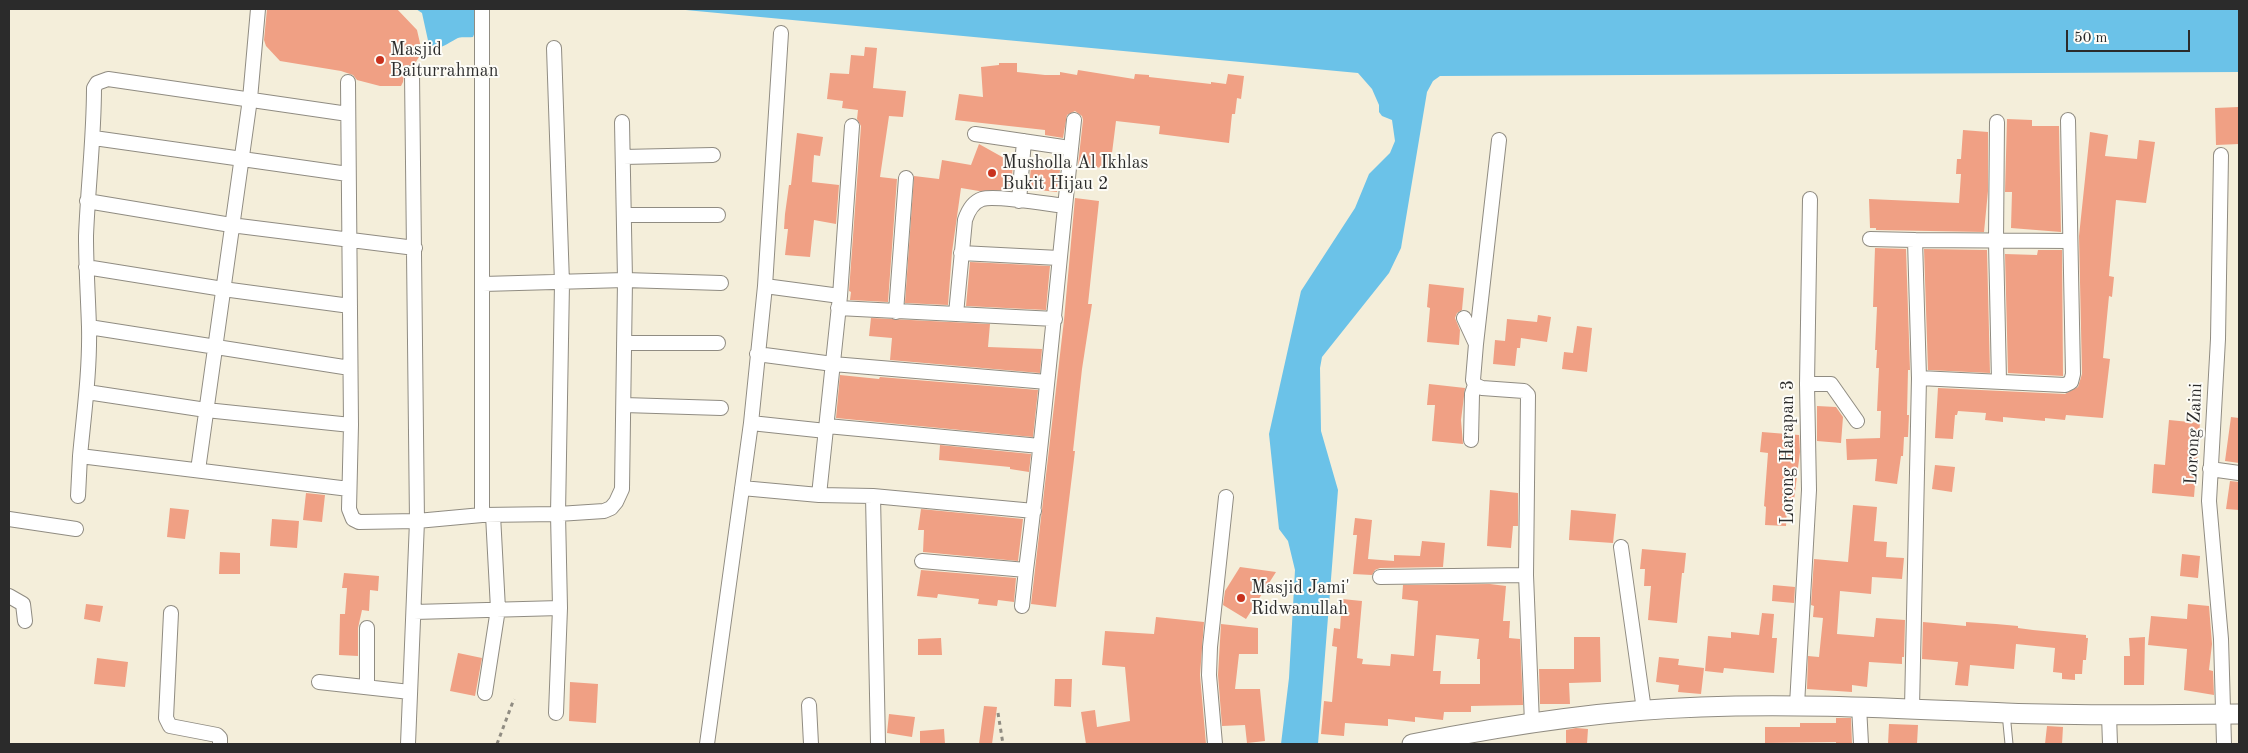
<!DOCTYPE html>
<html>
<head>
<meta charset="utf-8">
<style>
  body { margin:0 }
  #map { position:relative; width:2248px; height:753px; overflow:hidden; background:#f4eeda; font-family:"Old Standard TT",serif }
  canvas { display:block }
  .frame { position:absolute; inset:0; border:10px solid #2b2b2b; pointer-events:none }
  .scale { position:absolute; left:2066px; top:30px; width:124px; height:22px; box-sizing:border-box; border:2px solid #2b2b2b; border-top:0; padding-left:6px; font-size:15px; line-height:18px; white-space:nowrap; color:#2b2b2b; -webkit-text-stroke:4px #fdfcf7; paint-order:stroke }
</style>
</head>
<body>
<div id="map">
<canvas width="2248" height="753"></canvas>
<div class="frame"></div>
<div class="scale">50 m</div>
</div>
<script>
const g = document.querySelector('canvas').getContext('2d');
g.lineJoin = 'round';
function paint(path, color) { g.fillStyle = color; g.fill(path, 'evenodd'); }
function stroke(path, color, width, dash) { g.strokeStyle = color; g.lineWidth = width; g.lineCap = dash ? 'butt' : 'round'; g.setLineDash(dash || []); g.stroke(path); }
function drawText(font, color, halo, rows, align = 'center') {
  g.font = font + ' "Old Standard TT",serif'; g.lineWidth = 4; g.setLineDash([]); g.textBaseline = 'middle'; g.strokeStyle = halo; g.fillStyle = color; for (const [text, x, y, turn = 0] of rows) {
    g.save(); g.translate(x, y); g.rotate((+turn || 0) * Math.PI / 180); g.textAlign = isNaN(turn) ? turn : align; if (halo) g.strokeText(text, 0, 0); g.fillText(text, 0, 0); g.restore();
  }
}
paint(new Path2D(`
  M416 9H475V32L473 37C467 38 461 36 456 39 446 44 443 50 429 45L422 13Z
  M675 9H2239V72L1440 76 1433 81 1427 92 1401 248 1389 273 1322 357 1320 368 1321 431 1338 490 1318 744H1281L1289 678 1295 570 1288 541 1279 529 1269 434 1301 291 1355 208 1369 174 1390 153 1395 141 1392 120 1382 116 1379 112V105L1372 89 1358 73Z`), '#6bc2e8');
paint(new Path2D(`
  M267 9H397L417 30 422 52 414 65H408L405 68 403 82 401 86H380L357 80 353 75 341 71 280 61 266 46 264 40Z
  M865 47 877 48 873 88 906 91 903 117 889 116 880 177 897 179 888 302 850 300 851 292 849 291 861 126 857 119 858 110 842 108 843 101 827 99 830 73 849 74 851 55 864 56Z
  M999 63H1017V72L1045 75H1060V72L1077 75 1078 70 1134 79 1135 74 1149 75V77L1211 84V82L1226 84 1228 74 1244 76 1241 99 1237 98 1235 114H1232L1229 143 1159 134 1160 126 1116 121 1110 169 1078 165 1083 120 1082 116 1075 111 1067 115 1063 138 1045 135V130L955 120 959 94 983 97 981 67 999 65Z
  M2238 107 2239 144 2216 145 2215 108Z
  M2007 119 2032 120V126H2059L2061 232 2011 228 2012 192H2005Z
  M1963 130 1988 132V191L1984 232 1876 230V228H1870L1869 199 1959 203 1961 174H1956L1957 159H1961Z
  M2090 132 2108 135 2105 156 2137 159 2139 140 2155 142 2146 203 2116 200 2109 276 2114 277 2112 297 2109 296 2103 358 2110 359 2103 418 2066 415 2065 420 2045 418V421L2003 417V422L1985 420 1986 413 1958 411 1957 415H1955L1953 439 1935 438 1938 388 2065 394 2078 387 2082 374 2079 236Z
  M797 133 823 137 820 156 814 155 812 182 839 185 836 224 814 220 810 257 785 255 788 229H784L785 214 789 185H791Z
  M979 144 1013 163 1011 190 979 191 961 188 952 252 948 305 905 303 914 176 939 179 942 160 971 165Z
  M1031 166 1060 170 1057 192 1029 189Z
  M1075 198 1099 201 1088 304H1092L1082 369 1073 451H1075L1056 607 1031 604 1064 320Z
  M1875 248 1906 249 1910 370H1908L1907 415H1909L1908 437H1904L1903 456H1901L1897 484 1875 481 1877 459 1847 460 1846 439 1880 438 1881 411H1877L1879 368H1876L1877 350H1875L1877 307H1873Z
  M1924 249 1987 250 1990 373 1928 370Z
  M2038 250H2062L2063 376 2008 373 2005 254 2037 255Z
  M970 262 1050 266 1046 310 966 306Z
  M1429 284 1464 288 1462 310 1457 313 1455 318 1460 330 1459 345 1427 342 1430 308 1427 307Z
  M1538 315 1551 317 1547 342 1521 338 1520 348H1517L1515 366 1493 364 1495 340 1505 341 1507 319 1537 322Z
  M871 318 990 324 988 347 1042 349 1040 373 890 360 892 338 869 336Z
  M1577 326 1592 328 1587 372 1562 369 1564 352 1573 353Z
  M840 375 879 379 880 377 1038 390 1033 437 836 418Z
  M1429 384 1465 388 1461 420 1463 444 1432 441 1435 405H1427Z
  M1817 406 1836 407 1843 417 1841 443 1817 441Z
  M2231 417 2239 418V463L2225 461Z
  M2169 420 2200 423 2194 497 2152 493 2154 464 2165 465Z
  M1762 432 1799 435 1800 452 1793 508H1787L1786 526 1765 525 1766 507 1764 506 1768 453 1760 452Z
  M940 445 1031 454 1029 472 1010 469V467L939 460Z
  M1935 465 1955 467 1952 492 1932 489Z
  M2230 481 2239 482V510L2226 509Z
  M1490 490 1518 493V526H1513L1511 548 1487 546Z
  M306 493 325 495 322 522 303 520Z
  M1853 505 1877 507 1874 541 1887 542 1886 557 1904 558 1902 579 1872 577 1871 594 1840 591 1837 634 1874 637 1876 618 1905 620 1904 657H1902V664L1869 662 1867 687 1852 685V692L1807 689 1808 656 1819 657 1823 618 1813 617 1814 606 1811 605 1814 559 1848 562Z
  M170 508 189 510 185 539 167 537Z
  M921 509 1023 519 1018 561 923 552 924 530H918Z
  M1571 510 1616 514 1613 543 1569 540Z
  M1355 518 1372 520 1368 559 1394 561V555L1420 556 1422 541 1445 543 1443 567 1380 568 1375 570 1372 575 1353 574 1357 535H1353Z
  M272 519 299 521 297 548 270 546Z
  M1642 549 1686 553 1684 573H1682L1677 623 1648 620 1651 586H1644L1645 569H1640Z
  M220 552 240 553V574H219Z
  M2182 554 2200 556 2198 578 2180 576Z
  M1240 567 1276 572 1246 619 1223 605 1225 591Z
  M921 570 1016 578 1014 602 998 600 997 606 978 604 979 599 938 594 937 598 917 596Z
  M344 573 379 576 378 591 370 590 369 611 362 610 358 628V656L339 655 340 614H345L347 588H342Z
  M1490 584 1506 586 1503 621H1510L1509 638 1520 639 1523 705 1471 706V712H1444L1443 720 1415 717V722L1388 719V726L1345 723 1344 736 1321 734 1324 701 1332 702 1337 647 1332 646 1334 628 1340 629 1342 599 1362 601 1357 658 1363 659 1362 664 1390 666 1391 654 1414 656 1418 601 1402 599 1403 585ZM1436 635 1479 639 1477 659H1480V684H1440L1441 671H1433Z
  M1773 585 1795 587 1794 603 1772 601Z
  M86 604 103 606 100 622 84 619Z
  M2188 604 2209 606 2212 644 2209 670 2213 671 2214 695 2184 690 2187 649 2148 645 2151 616 2187 619Z
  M1762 613 1774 614 1772 638H1777L1774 673 1724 668 1723 673 1705 671 1708 636 1731 638V632L1759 635Z
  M1156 617 1204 622 1200 675 1206 744H1086L1081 712 1095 710 1097 727 1130 721 1125 667 1102 665 1105 631 1154 634Z
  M1923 622 1966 626V622L1996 624 2018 626V628L2033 630 2086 635V638H2088L2086 660H2083L2082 674H2075V680L2062 679V673L2053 672 2055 648 2016 644 2014 669 1970 665 1968 686 1955 685 1958 662 1922 659Z
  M1221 624 1258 628V654H1239L1235 689H1260L1265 741 1247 743 1245 725 1222 726 1218 675Z
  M1574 637H1600L1601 682 1569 683 1570 704H1540L1539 669H1574Z
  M2145 637 2144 685H2124V656H2130L2129 638Z
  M941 638 942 655H918V639Z
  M458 653 482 658 475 696 450 691Z
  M1659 657 1679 659 1678 665 1704 668 1701 694 1678 692 1679 685 1656 682Z
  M97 658 128 662 125 687 94 684Z
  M1055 679H1072L1071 707 1054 706Z
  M570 682 598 684 596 723 569 721Z
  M984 706 997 707 992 744H979Z
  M889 714 915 717 912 737 887 733Z
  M1836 718H1851L1852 744H1836V742L1765 743V727H1800V723H1836Z
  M1889 724 1918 725 1917 744H1888Z
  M2047 726 2063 727 2062 744H2045Z
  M1576 728 1588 729 1587 744H1566V730Z
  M944 729 945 744H920V731Z`), '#f0a084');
const lane = new Path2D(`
  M2006 713 2009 744`);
const street = new Path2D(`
  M482 9V515
  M348 82 351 425 349 509 353 519 359 522 417 521 412 73
  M348 114 108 79 97 83 94 88C94 137 88 186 86 236 86 266 88 296 89 327 90 370 84 413 80 456L349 489
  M622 122 625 280 721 283
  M1997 122 1996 241 1999 381
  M975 134 1063 147
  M94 138 348 174
  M2221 155 2218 339 2209 501 2221 639 2224 744
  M623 157 713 155
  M87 201 231 225 415 248
  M1019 201 1024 141
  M624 215H718
  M1870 239 1915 240
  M961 253 1059 258
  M86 267 223 289 350 306
  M483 284 625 280 622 489 616 502 611 508 604 511 558 514 562 283 554 48
  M765 286 840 296
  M838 308 1055 319
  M896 312 906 178
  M956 314 965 220C968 211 973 202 982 199 995 195 1048 204 1065 206
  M1464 318 1476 344 1473 380 1475 385 1482 388 1524 391 1528 395 1526 575 1532 723
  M89 327 350 368
  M624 343H718
  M1476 344 1499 140
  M757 354 833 364 1047 382
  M1919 378 2065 385 2071 382 2073 374 2068 120
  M1807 384H1831L1857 421
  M87 392 206 410 351 425
  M624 405 721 408
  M751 423 826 431
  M827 426 1040 446
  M1471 440 1472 394 1475 385
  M2210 469 2239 473
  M198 470 250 99 258 9
  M742 488 819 495 873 496 1034 511
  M819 495 840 296 852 126
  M78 496 80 456
  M873 496 878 744
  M9 519 76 529
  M1621 547 1644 710
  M922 561 1026 570C1045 421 1058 270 1074 120
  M1380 577 1526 575
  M9 596 23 604 25 621
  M1022 606 1026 570
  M414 612 560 608
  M171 613 166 718 170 726 217 735 220 738V744
  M319 682 410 692
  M367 687V628
  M485 693 498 609 493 515
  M809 705 811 744
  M1797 705 1809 490 1807 384 1810 199
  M1859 706 1861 744
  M1912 708 1919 378 1915 240 2070 241
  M2109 715 2110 744
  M408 744 417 521 482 515 558 514 560 608 556 713
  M707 744 751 423 765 286 781 33
  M1215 744 1209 675 1210 647 1226 497`);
const secondary = new Path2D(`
  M1412 744C1507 725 1604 710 1701 707 1803 703 1904 709 2006 713 2083 716 2161 715 2239 714`);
stroke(lane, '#908c82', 9);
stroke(street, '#908c82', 16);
stroke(secondary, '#908c82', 21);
stroke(new Path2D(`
  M998 713 1003 744
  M497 744 514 699`), '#908c82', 3, [4, 4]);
stroke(lane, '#fff', 7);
stroke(street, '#fff', 14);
stroke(secondary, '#fff', 19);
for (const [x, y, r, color] of [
  [380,60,5,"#c8321e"],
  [992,173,5,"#c8321e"],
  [1241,598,5,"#c8321e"]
]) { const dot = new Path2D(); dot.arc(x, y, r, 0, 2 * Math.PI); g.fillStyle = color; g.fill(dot); stroke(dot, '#fdfcf7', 2); }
drawText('18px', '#2b2b2b', '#fdfcf7', [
  ["Masjid",390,50],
  ["Baiturrahman",390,71],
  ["Musholla Al Ikhlas",1002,163],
  ["Bukit Hijau 2",1002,184],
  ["Masjid Jami'",1251,588],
  ["Ridwanullah",1251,609]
], 'left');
drawText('18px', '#2b2b2b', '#fdfcf7', [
  ["Lorong Zaini",2194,434,-87],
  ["Lorong Harapan 3",1788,452,-90]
]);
</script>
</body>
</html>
